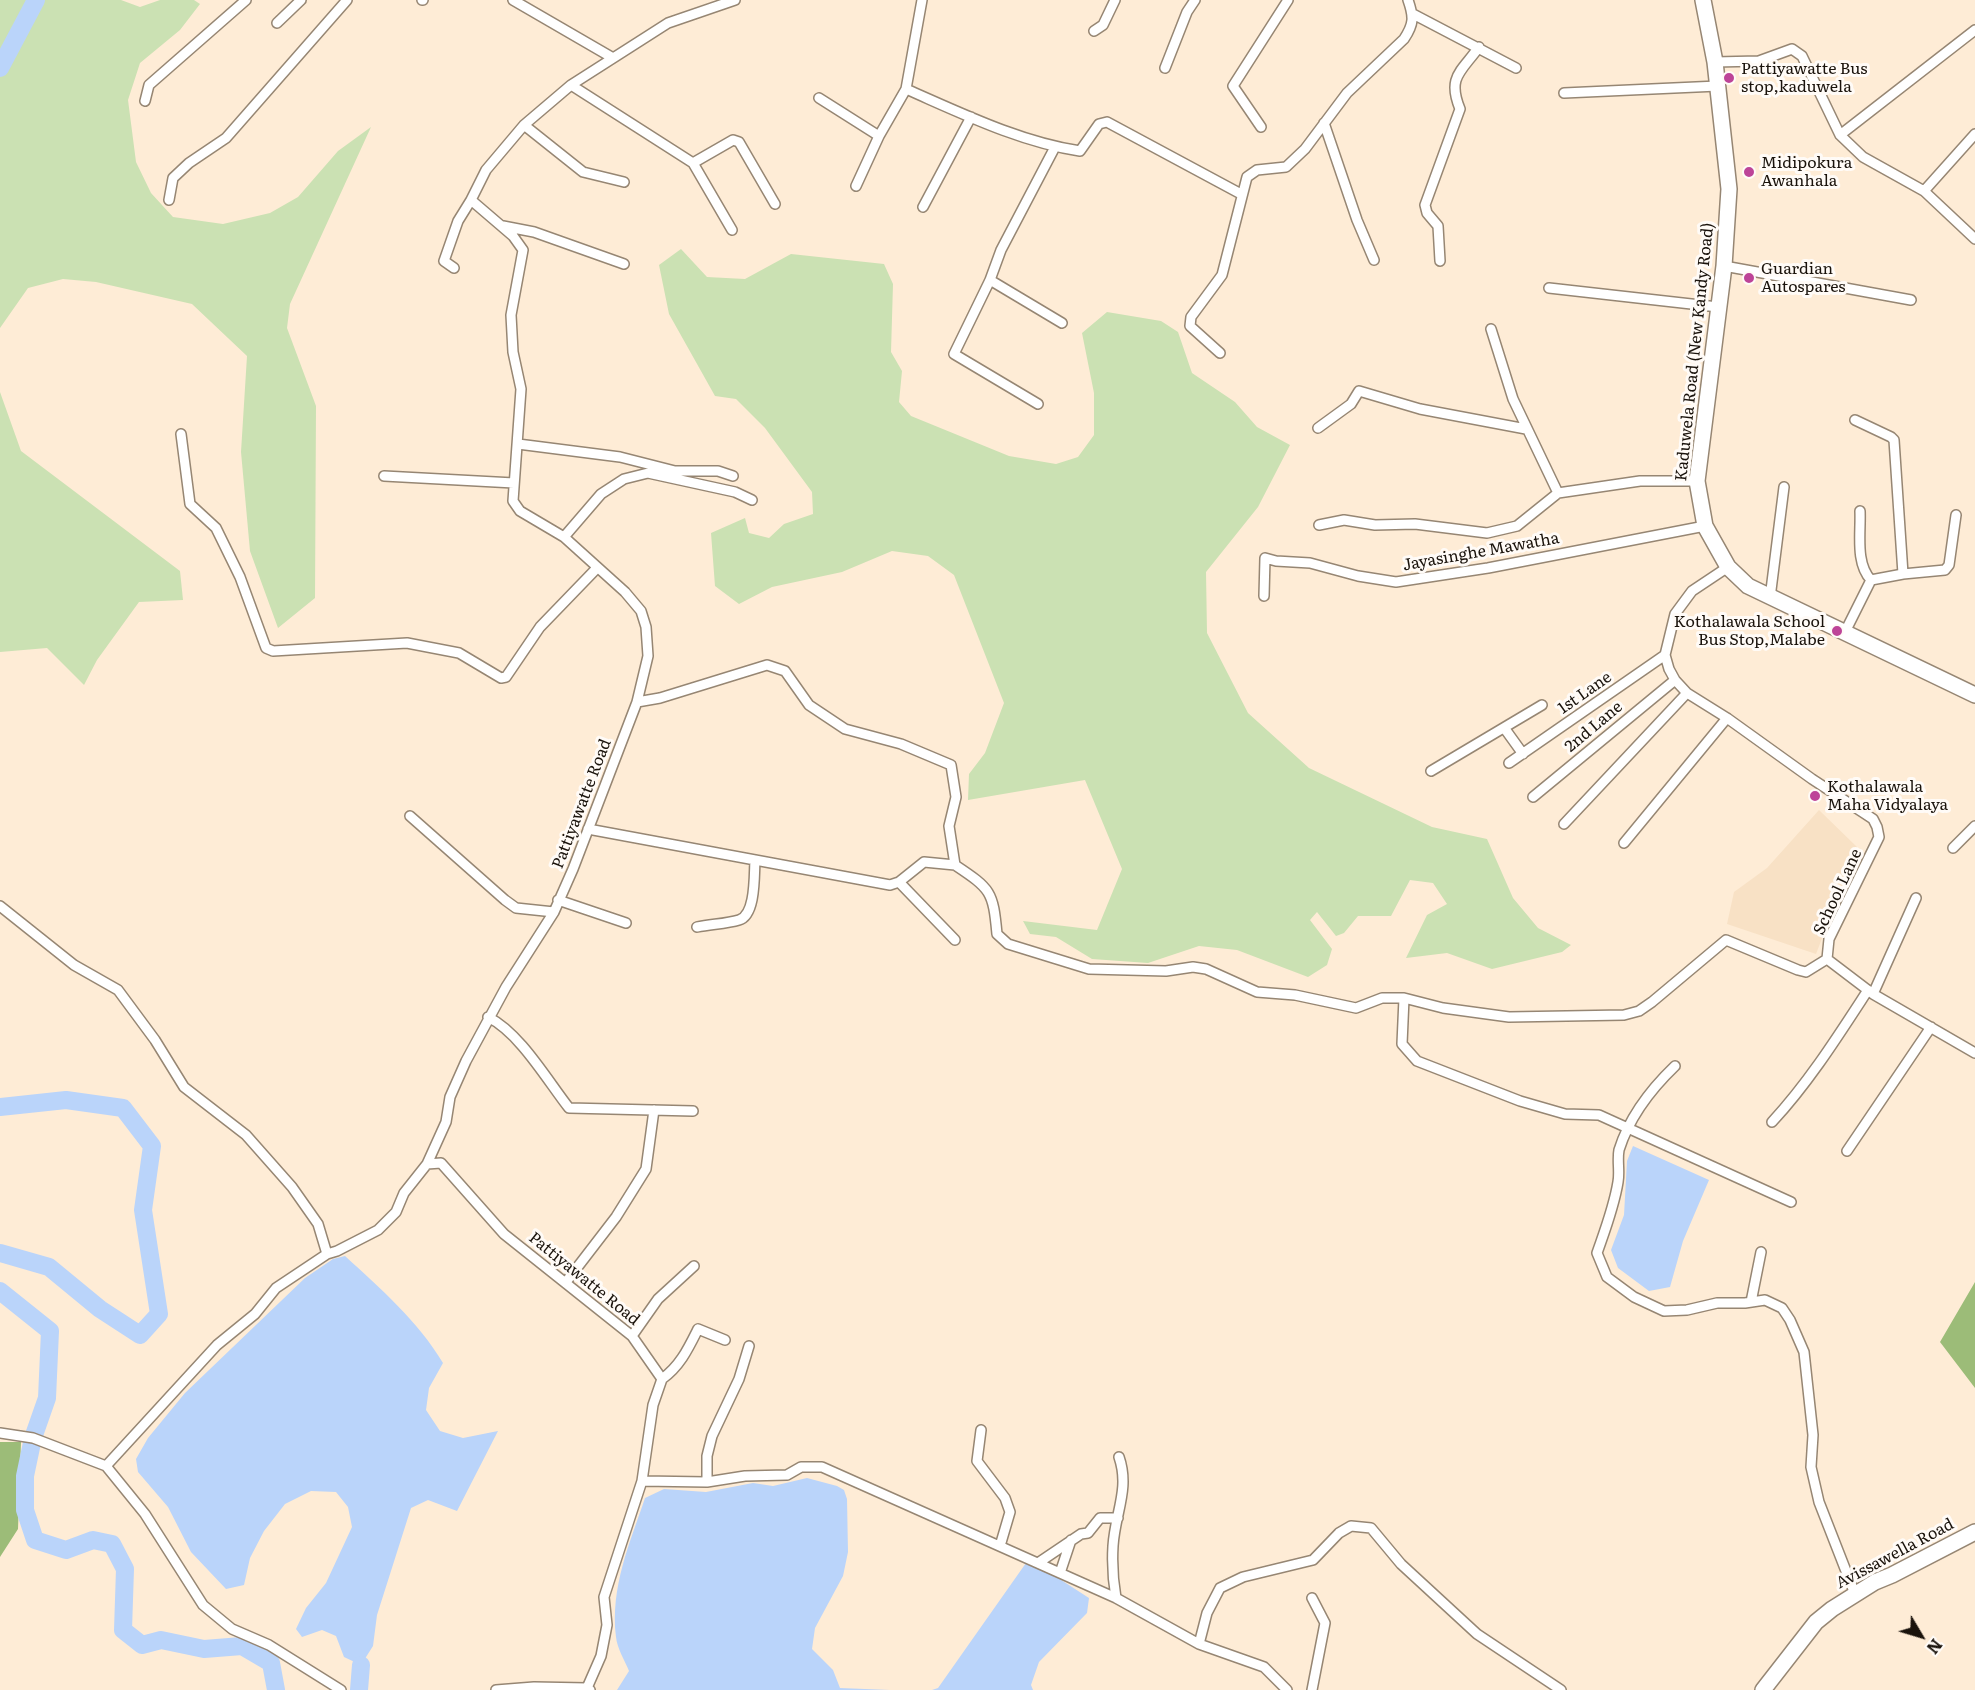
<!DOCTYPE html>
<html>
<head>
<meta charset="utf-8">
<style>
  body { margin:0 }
  #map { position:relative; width:1975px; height:1690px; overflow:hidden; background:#feecd6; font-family:Literata,serif }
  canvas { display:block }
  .north { position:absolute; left:1891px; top:1606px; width:60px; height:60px; -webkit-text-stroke:4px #fffbf7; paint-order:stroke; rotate:128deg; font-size:16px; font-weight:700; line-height:24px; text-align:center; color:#1a130c }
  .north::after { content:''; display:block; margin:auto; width:21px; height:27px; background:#1a130c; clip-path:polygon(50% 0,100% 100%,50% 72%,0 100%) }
</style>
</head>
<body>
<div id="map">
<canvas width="1975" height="1690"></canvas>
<div class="north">N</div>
</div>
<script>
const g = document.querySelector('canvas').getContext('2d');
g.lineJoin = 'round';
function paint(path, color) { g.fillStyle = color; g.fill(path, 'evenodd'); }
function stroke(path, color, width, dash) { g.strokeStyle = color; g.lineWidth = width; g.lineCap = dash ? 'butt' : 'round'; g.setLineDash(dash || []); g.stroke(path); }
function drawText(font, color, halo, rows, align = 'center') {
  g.font = font + ' Literata,serif'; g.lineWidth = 6; g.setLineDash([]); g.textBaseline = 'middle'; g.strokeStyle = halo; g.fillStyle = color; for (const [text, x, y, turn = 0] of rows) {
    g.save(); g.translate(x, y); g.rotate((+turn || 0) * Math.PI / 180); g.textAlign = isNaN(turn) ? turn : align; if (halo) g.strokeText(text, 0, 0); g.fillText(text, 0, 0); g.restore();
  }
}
paint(new Path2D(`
  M1819 810 1857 847 1816 954 1727 924 1734 892 1767 868Z`), '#f8e1c5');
paint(new Path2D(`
  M0 0H121L140 7 160 0H194L200 4 180 30 140 63 128 100 136 162 151 193 173 217 223 224 270 213 298 197 338 151 371 127 290 304 287 328 316 406 315 598 278 628 250 551 241 452 247 356 192 304 96 282 63 279 28 288 0 328Z
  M681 249 707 277 745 279 791 254 884 264 893 284 891 352 902 371 899 402 911 416 1009 456 1056 464 1078 457 1094 435V393L1082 333 1107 312 1161 321 1178 332 1192 373 1235 402 1257 427 1290 445 1258 507 1206 572 1207 633 1248 713 1309 768 1432 827 1487 839 1513 898 1538 928 1571 945 1562 952 1492 969 1447 953 1406 958 1427 915 1447 904 1433 883 1410 880 1391 916H1358L1344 933 1336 936 1317 912 1310 920 1332 949 1327 965 1308 977 1237 950 1199 946 1148 963 1092 959 1056 937 1030 934 1023 921 1097 930 1122 869 1085 780 968 800 969 774 985 753 1004 703 954 575 928 556 892 551 842 572 772 587 739 604 715 586 711 533 745 518 749 533 769 538 784 524 813 514 812 492 765 428 736 399 715 396 669 314 659 265Z
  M0 392 21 451 180 571 183 600 139 602 97 660 84 685 47 648 0 652Z`), '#cbe1b3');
paint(new Path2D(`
  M1975 1282V1388L1940 1342Z
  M0 1442H21L18 1529 0 1557Z`), '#9cbc78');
paint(new Path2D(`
  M1633 1146 1709 1180 1683 1241 1670 1287 1649 1291 1618 1268 1611 1250 1624 1215 1627 1161Z
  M345 1256C381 1289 418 1321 443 1363L429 1388 426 1410 440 1431 463 1438 498 1431 457 1511 428 1500 411 1508 377 1615 373 1646 361 1665 344 1657 336 1636 322 1630 302 1637 296 1629 306 1608 326 1583 352 1527 348 1507 336 1492 311 1491 285 1504 264 1531 250 1558 244 1585 226 1589 191 1552 168 1507 138 1472 136 1459 148 1438 185 1393 305 1278 333 1259Z
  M807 1478 837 1486 844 1490 847 1499 848 1552 843 1576 815 1628 812 1649 833 1670 840 1688 890 1690H617L629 1671C625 1661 617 1648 616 1637 610 1587 630 1543 645 1498L664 1489 706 1492 753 1483 773 1486Z
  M1026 1563 1058 1578 1089 1598 1087 1613 1039 1662 1031 1685 1033 1690H932L938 1688Z`), '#bad4fa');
stroke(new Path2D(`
  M0 68 36 0
  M0 1107 66 1100 123 1108 152 1146 143 1210 159 1314 140 1335 100 1309 49 1267 0 1253
  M0 1291 50 1331 47 1398 33 1438 25 1476V1510L35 1540 66 1550 93 1540 112 1544 125 1569 123 1630 142 1645 161 1640 204 1649 242 1646 271 1663 276 1690
  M359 1690 361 1665`), '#bad4fa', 18);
const minor = new Path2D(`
  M422 0H423
  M513 0 613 58
  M922 0 906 89C961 113 1020 142 1080 151L1099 124 1107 122 1241 194
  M1413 14 1516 68
  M277 23 301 0
  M1094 31 1103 25 1115 0
  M1715 62 1759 61 1792 49 1802 56 1840 135 1863 157 1924 191 1975 239
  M1165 68 1187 12 1195 0
  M571 85 693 163
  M1564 93 1718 86
  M819 98 879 136
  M145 101 149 85 246 0
  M1324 123 1357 220 1374 260
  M524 125 583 172 624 182
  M1261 127 1233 86 1288 0
  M1840 135 1975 30
  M856 186 879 136 906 89
  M1924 191 1975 134
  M169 200 173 178 189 163 226 138 347 0
  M923 207 971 117
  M503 226 534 232 624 264
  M732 230 693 163 733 140 739 142 775 204
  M1440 261 1438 226 1427 213 1425 205 1460 109C1447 77 1461 72 1479 47
  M1724 266 1911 300
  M454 268 444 261 458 221 471 200
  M990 280 1062 323
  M1549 288 1718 307
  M1491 329 1513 399 1558 493
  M1220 353 1190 326 1191 317 1222 275 1247 177 1257 170 1286 167 1305 149 1347 93 1404 39C1414 24 1414 17 1408 0
  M1038 404 954 354 990 280 1001 250 1055 147
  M1855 420 1891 437 1894 440 1903 574
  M1318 428 1351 404 1359 391 1420 409 1526 429
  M181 434 190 504 216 528 240 577 266 648 273 651 407 643 459 653 501 678 506 677 540 627 597 568
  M518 444 620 457 675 471H718L733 476
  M384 476 514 483
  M1860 511C1861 533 1855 563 1871 580
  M1319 525 1344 520 1375 525 1415 524 1487 533 1517 526 1558 493 1640 481H1697
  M564 537 601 494 624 479 648 473 735 492 752 500
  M1728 567 1692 591 1675 614 1665 655 1669 669 1675 680 1687 693 1727 718 1812 779 1873 819 1877 827 1879 837 1829 939 1827 959 1873 994 1975 1053
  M1264 596 1265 558 1276 561 1310 563 1358 576 1396 582 1488 568 1705 526
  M1770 598 1784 487
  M1845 632 1871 580 1903 574 1945 570 1949 565 1956 515
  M1505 729 1523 754
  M1509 763 1665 655
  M1431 771 1542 705
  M1533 797 1675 680
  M410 816 505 900 516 908 554 912
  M1564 824 1687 693
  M588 829 890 885 899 882 924 862 955 865 949 826 956 797 951 765 901 744 845 729 809 705 785 671 767 665 660 698 637 702
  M1624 843 1727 718
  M1953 848 1975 826
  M955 865C991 889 993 891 997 934L1008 944 1089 969 1166 971 1193 967 1206 969 1257 992 1295 995 1356 1008 1382 998H1404L1443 1008 1509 1017 1624 1015 1639 1011 1652 1002 1726 940 1798 970 1806 972 1827 959
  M899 882 955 940
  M558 900 626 923
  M0 906 74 965 118 990 155 1040 184 1087 246 1135 292 1187 318 1224 327 1254
  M697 927C711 924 726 924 739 920 756 915 754 875 755 860
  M1873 994 1916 898
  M1404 998 1402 1044 1417 1061 1520 1101 1565 1114 1599 1115 1791 1202
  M488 1017C520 1033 547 1080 569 1108L693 1111
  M1675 1066C1651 1089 1629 1118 1619 1150 1617 1160 1620 1172 1618 1182 1614 1207 1605 1230 1597 1253L1607 1277 1634 1297 1664 1311 1687 1310 1717 1303H1745L1765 1300 1782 1308 1790 1320 1804 1352 1813 1435 1811 1467 1819 1502 1855 1594
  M1772 1122C1809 1082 1838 1036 1868 990
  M1847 1151 1931 1027
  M566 1282 616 1217 646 1169 654 1110
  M1751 1302 1761 1252
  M632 1336 658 1299 694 1266
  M662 1379C680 1366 688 1349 698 1329L725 1340
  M981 1430 977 1461 1005 1498 1010 1512 1000 1546
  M0 1433 33 1438 106 1466
  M642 1481 707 1482 745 1476 787 1475 801 1467H822L1116 1598 1199 1644 1264 1667 1287 1690
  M707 1482V1456L712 1436 739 1379 749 1346
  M1038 1563 1081 1534 1088 1533 1100 1518H1118
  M1060 1573 1071 1540
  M1116 1598C1113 1581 1112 1563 1113 1546 1115 1513 1130 1489 1119 1457
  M1312 1598 1325 1623 1312 1690
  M1199 1644 1207 1613 1220 1588 1243 1577 1313 1560 1339 1533 1351 1526 1371 1528 1401 1564 1477 1634 1561 1690
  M341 1690 269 1645 232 1629 203 1605 145 1514 106 1466 217 1345 255 1314 276 1288 327 1254 337 1251 378 1230 396 1212 404 1193 427 1164
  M496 1690 534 1687 587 1688
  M590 1690 587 1688 601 1656 607 1625 604 1597 642 1481 653 1405 662 1379 632 1336 504 1234 441 1163 427 1164 446 1122 450 1097 466 1061 506 987 554 912 573 869 637 702 648 656 646 627 641 611 625 592 564 537 520 511 513 501 521 389 513 352 511 315 523 250 513 236 471 200 486 170 524 125 571 85 668 23 735 0`);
const primary = new Path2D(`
  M1703 0 1715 62 1729 189 1724 266 1697 481 1705 526 1728 567 1748 586 1975 695
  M1763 1690 1816 1622 1832 1609 1875 1582 1892 1575 1975 1532`);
stroke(minor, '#968673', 12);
stroke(primary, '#968673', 18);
stroke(minor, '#fff', 9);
stroke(primary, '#fff', 15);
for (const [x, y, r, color] of [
  [1729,78,6,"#bd4498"],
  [1749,172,6,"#bd4498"],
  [1749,278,6,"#bd4498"],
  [1837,631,6,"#bd4498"],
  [1815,796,6,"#bd4498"]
]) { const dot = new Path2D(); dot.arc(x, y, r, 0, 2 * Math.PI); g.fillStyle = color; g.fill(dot); stroke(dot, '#fffbf7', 2); }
drawText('16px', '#1a130c', '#fffbf7', [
  ["Pattiyawatte Bus",1741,69],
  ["stop,kaduwela",1741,87],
  ["Midipokura",1761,163],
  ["Awanhala",1761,181],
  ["Guardian",1761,269],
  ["Autospares",1761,287],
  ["Kothalawala School",1825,622,"right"],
  ["Bus Stop,Malabe",1825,640,"right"],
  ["Kothalawala",1827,787],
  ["Maha Vidyalaya",1827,805]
], 'left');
drawText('16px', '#1a130c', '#fffbf7', [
  ["Kaduwela Road (New Kandy Road)",1695,352,-84],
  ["Jayasinghe Mawatha",1481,552,-10],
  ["1st Lane",1585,693,-35],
  ["2nd Lane",1594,727,-40],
  ["Pattiyawatte Road",582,804,-69],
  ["School Lane",1838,892,-65],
  ["Pattiyawatte Road",584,1279,39],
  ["Avissawella Road",1895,1554,-28]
]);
</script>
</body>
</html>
